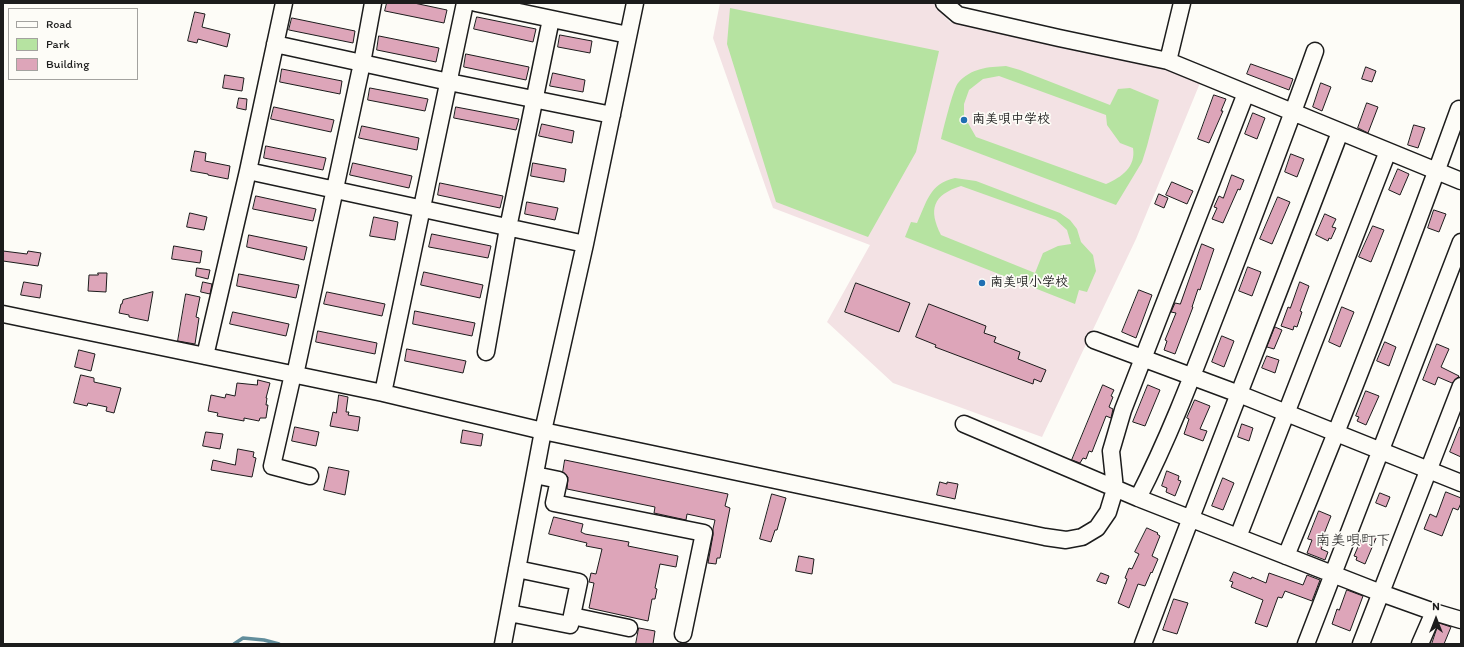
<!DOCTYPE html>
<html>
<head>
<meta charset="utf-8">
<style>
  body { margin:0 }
  #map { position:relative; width:1464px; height:647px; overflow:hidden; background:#fdfcf7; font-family:Itim,sans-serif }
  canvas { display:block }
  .frame { position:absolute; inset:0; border:4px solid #1c1c1c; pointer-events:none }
  .legend { position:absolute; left:8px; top:8px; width:130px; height:72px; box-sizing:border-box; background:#fdfcf7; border:1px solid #a3a29f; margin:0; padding:5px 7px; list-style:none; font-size:12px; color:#1c1c1c }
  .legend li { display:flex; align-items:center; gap:8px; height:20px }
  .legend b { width:20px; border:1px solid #a3a29f }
  .north { position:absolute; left:1416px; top:599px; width:40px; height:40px; -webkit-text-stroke:3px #fdfcf7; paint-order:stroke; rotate:0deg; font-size:11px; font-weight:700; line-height:16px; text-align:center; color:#1c1c1c }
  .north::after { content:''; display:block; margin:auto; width:14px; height:18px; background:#1c1c1c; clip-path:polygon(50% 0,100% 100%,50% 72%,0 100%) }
</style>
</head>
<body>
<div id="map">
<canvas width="1464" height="647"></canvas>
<div class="frame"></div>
<ul class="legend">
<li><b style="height:5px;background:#fdfcf7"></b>Road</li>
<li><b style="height:11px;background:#b6e3a1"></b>Park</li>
<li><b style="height:11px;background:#dda5b9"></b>Building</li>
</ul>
<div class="north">N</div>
</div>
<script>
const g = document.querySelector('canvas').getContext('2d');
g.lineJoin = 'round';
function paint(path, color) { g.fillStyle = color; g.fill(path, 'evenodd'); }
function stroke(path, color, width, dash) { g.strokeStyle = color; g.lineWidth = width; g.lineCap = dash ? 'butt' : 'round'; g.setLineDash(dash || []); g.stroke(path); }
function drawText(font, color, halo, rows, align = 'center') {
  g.font = font + ' Itim,"Klee One",sans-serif'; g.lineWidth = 3.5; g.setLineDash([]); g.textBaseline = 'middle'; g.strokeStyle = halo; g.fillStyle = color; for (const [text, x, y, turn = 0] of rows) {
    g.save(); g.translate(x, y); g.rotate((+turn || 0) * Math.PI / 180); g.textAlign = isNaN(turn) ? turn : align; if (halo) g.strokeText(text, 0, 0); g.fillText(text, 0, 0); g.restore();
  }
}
paint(new Path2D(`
  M720 3H934L936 7 950 22 1166 68 1200 83 1136 239 1042 437 893 383 827 322 870 245 773 208 713 38Z`), '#f3e2e4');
paint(new Path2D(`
  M730 8 939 51 916 152 868 237 776 202 727 44Z
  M1006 66 1020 70 1110 105 1118 89 1130 88 1159 100 1147 146 1142 162 1116 205 941 139C943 130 953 89 958 83 971 68 988 67 1006 66ZM999 76 1106 115 1107 125 1120 143 1133 148C1136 167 1122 177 1106 184L976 137 964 116V104L969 90 983 79Z
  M955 178 976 181 1060 213 1070 220 1077 229 1081 242 1093 255 1096 271 1087 292 1079 290 1075 304 905 237 911 222 917 223C927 202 929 184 955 178ZM961 186 1056 220 1067 230 1071 244 1058 246 1043 253 1035 273 941 235C928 209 933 195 961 186Z`), '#b6e3a1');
stroke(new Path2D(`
  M234 644 243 638 264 640 279 644`), '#628e9c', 3.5);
const building = new Path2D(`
  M387 3H414L447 10 444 23 385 11Z
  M195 12 205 14 202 27 230 34 227 47 198 39 197 43 188 41Z
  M477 17 536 29 533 42 474 29Z
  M292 18 355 31 353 43 289 30Z
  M560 35 592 41 590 53 558 47Z
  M379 36 439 48 436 62 377 50Z
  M466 54 529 67 526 80 464 67Z
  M1251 64 1293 79 1289 90 1247 74Z
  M1366 67 1376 71 1372 82 1362 79Z
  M282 69 342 81 340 94 280 82Z
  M553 73 585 80 583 92 550 86Z
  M225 75 244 78 242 91 223 88Z
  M1321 83 1331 87 1322 111 1313 107Z
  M370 88 428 99 425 111 368 100Z
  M1214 95 1226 99 1221 111H1223L1209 143 1198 139Z
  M239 98 247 99 246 110 237 108Z
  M1367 103 1378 107 1368 133 1358 128Z
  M274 107 334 120 331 132 271 119Z
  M456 107 519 119 516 130 454 118Z
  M1253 113 1265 118 1257 139 1245 134Z
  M542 124 574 131 572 143 539 136Z
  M1414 125 1425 128 1418 148 1408 145Z
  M362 126 419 138 417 150 359 138Z
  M266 146 326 158 323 170 264 158Z
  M195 151 206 153 205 161 230 166 228 179 208 175V174L191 171Z
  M1291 154 1304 159 1297 177 1285 172Z
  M353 163 412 176 409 188 350 175Z
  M533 163 566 169 564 182 531 176Z
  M1398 169 1409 174 1400 195 1389 190Z
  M1232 175 1244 180 1240 190 1238 189 1223 223 1212 219 1217 208 1214 207 1219 196 1223 198Z
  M1172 182 1193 191 1187 204 1166 195Z
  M440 183 503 196 500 208 438 195Z
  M1159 194 1168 198 1164 208 1155 204Z
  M256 196 316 209 313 221 253 209Z
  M1278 197 1290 202 1272 244 1260 239Z
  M527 202 558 208 555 220 525 214Z
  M1434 210 1446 214 1439 232 1428 228Z
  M190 213 207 217 204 230 187 227Z
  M1325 214 1336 219 1332 227 1336 228 1331 239 1329 238 1328 241 1316 235Z
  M374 217 398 222 395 240 370 236Z
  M1373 226 1384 230 1371 262 1359 257Z
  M432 234 491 246 488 258 429 247Z
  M249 235 307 247 304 260 247 247Z
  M1202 244 1214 249 1200 290 1198 289 1192 307H1193L1175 354 1164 350 1167 341 1165 340 1176 313 1171 312 1175 303 1180 304Z
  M174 246 202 251 200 263 172 259Z
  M3 251 27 254 28 251 41 253 38 266 3 261Z
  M1248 267 1261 272 1252 296 1239 291Z
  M197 268 210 270 208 279 196 276Z
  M424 272 483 285 480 298 421 285Z
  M98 273H107L106 292 88 291 89 275H98Z
  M239 274 299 285 296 298 237 286Z
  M24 282 42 285 40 298 21 295Z
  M203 282 212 284 210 294 201 292Z
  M1300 282 1309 286 1300 311 1302 312 1297 327 1294 326 1293 330 1281 326 1288 307 1290 308Z
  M856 283 910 303 899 332 845 312Z
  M1139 290 1152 295 1136 338 1122 332Z
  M153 292 148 321 129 317V315L119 313 121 304H122L123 300Z
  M327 292 385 304 382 316 324 304Z
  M186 294 200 297 196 317 199 318 195 344 178 341Z
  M929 304 986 326 984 333 996 337 994 342 1020 352 1018 359 1046 370 1041 382 1034 379 1033 384 935 347 936 345 916 337Z
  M1342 307 1354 312 1340 347 1329 342Z
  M415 311 475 323 472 336 413 324Z
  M233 312 289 324 286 336 230 324Z
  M1275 327 1282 330 1274 349 1267 347Z
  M318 331 377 343 375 354 316 342Z
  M1222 336 1234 341 1224 367 1212 362Z
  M1385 342 1396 347 1389 366 1377 361Z
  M1437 344 1449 349 1441 367 1459 376 1452 383 1438 377 1435 385 1423 380Z
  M407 349 466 361 463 373 405 361Z
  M79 350 95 354 91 371 75 367Z
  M1267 356 1279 360 1275 373 1262 368Z
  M81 375 94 378V382L121 388 114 413 106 411 107 407 88 403 87 406 74 403Z
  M258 380 270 383 266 398H267L266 405H268L266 418H260L259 421 244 418V421L217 416 218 413 208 411 211 395 225 398 226 394 235 396 237 383 257 385Z
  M1103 385 1114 390 1111 396 1113 397 1109 407 1113 409 1111 418 1106 416 1092 452 1089 451 1086 459 1083 458 1080 463 1072 460Z
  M1148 385 1160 390 1145 426 1133 422Z
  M1366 391 1379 396 1366 425 1357 421 1359 417 1356 416Z
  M339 395 348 397 346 412H349L348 415 360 417 358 431 330 426 333 412 336 413Z
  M1195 400 1210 406 1200 429 1207 431 1203 441 1184 434 1189 419 1187 418Z
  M1242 424 1253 428 1249 441 1238 437Z
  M295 427 319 432 316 446 292 441Z
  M1460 427H1461V457L1450 452Z
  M463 430 483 434 481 446 461 443Z
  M206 432 223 434 220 449 203 446Z
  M238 449 254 452 253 457 256 458 252 477 211 470 213 460 235 465Z
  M565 460 728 494 725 506 730 508 720 558H717L716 564 708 563 713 535V529L715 520 687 514 686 520 654 513 655 507 567 489 568 477 563 472Z
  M329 467 349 471 345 495 324 490Z
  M1167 471 1179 476 1178 480 1181 481 1175 496 1166 492 1167 488 1162 486Z
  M1223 478 1234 483 1223 510 1212 506Z
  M940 482 947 484V482L958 484 955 499 937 495Z
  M1446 492 1461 498V503L1458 510 1453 508 1442 536 1424 529 1430 514 1436 517Z
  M1380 493 1390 497 1386 507 1376 503Z
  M772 494 786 498 777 530H775L771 542 760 539Z
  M1319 511 1331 516 1320 544 1323 545 1321 549 1328 552 1325 560 1307 553 1312 540 1308 539Z
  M554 517 583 524 581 532 585 534 629 542 628 546 678 556 676 567 660 564 655 588 657 589 655 599H652L648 621 589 608 594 583 589 582 591 573 596 574 602 549 586 546 587 543 549 534Z
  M1147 528 1158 533 1157 534 1160 536 1152 556 1158 559 1152 573 1151 572 1145 586 1138 584 1129 608 1118 603 1127 579 1125 578 1129 568 1132 569 1139 554 1135 552Z
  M1368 534 1376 538 1365 564 1356 560 1357 557 1354 556 1363 535 1366 537Z
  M799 556 814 559 812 574 796 571Z
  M1234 572 1251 579 1252 577 1266 583 1269 573 1303 585 1307 575 1320 580 1312 601 1285 591 1282 598 1278 597 1267 627 1255 623 1263 600 1231 587 1233 582 1230 581Z
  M1101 573 1109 576 1106 584 1097 581Z
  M1347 590 1363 596 1350 631 1332 624 1337 609 1339 610Z
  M1174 599 1188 603 1177 634 1163 630Z
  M1439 623 1451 627 1444 644H1432Z
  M639 628 655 631 653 644H636Z`);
paint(building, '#dda5b9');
stroke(building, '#1c1c1c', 1);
const minor = new Path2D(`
  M476 3 628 35
  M944 3 958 15 1059 38 1168 61 1461 181
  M275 44 449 82 612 115
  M1168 61 1182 3
  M248 171 585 244
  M3 314 383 393 543 431 1045 537 1066 540 1082 537 1097 528 1108 512 1115 489 1111 451 1123 410 1246 93
  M1094 340 1239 394 1461 483
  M486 352 508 228 551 19
  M205 356 248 171 284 3
  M293 374 272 466 310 476
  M295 375 362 63 373 3
  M383 393 465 3
  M964 424 1138 498 1381 593 1434 612 1461 620
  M535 475 559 480 554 503 704 533 683 634
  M1138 498C1173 430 1199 358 1227 286 1257 208 1287 130 1315 51
  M1238 537 1388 151
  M1286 556C1347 408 1405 259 1459 109
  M509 613 570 625 579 582 517 569
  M572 616 629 628
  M503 644 543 431 585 244 635 3
  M1143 644C1207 473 1275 303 1340 132
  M1306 644 1461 242
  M1361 644 1461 386
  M1420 644 1434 612`);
stroke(minor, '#1c1c1c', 19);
stroke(minor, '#fdfcf7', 16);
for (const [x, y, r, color] of [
  [964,120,4,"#1f6fb2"],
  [982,283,4,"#1f6fb2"]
]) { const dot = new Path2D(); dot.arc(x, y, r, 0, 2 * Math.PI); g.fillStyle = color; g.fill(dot); stroke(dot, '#fdfcf7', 1.5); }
drawText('bold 13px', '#1c1c1c', '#fdfcf7', [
  ["南美唄中学校",972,120],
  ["南美唄小学校",990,283]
], 'left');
drawText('15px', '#1c1c1c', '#fdfcf7', [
  ["南美唄町下",1353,541]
]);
</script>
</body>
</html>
